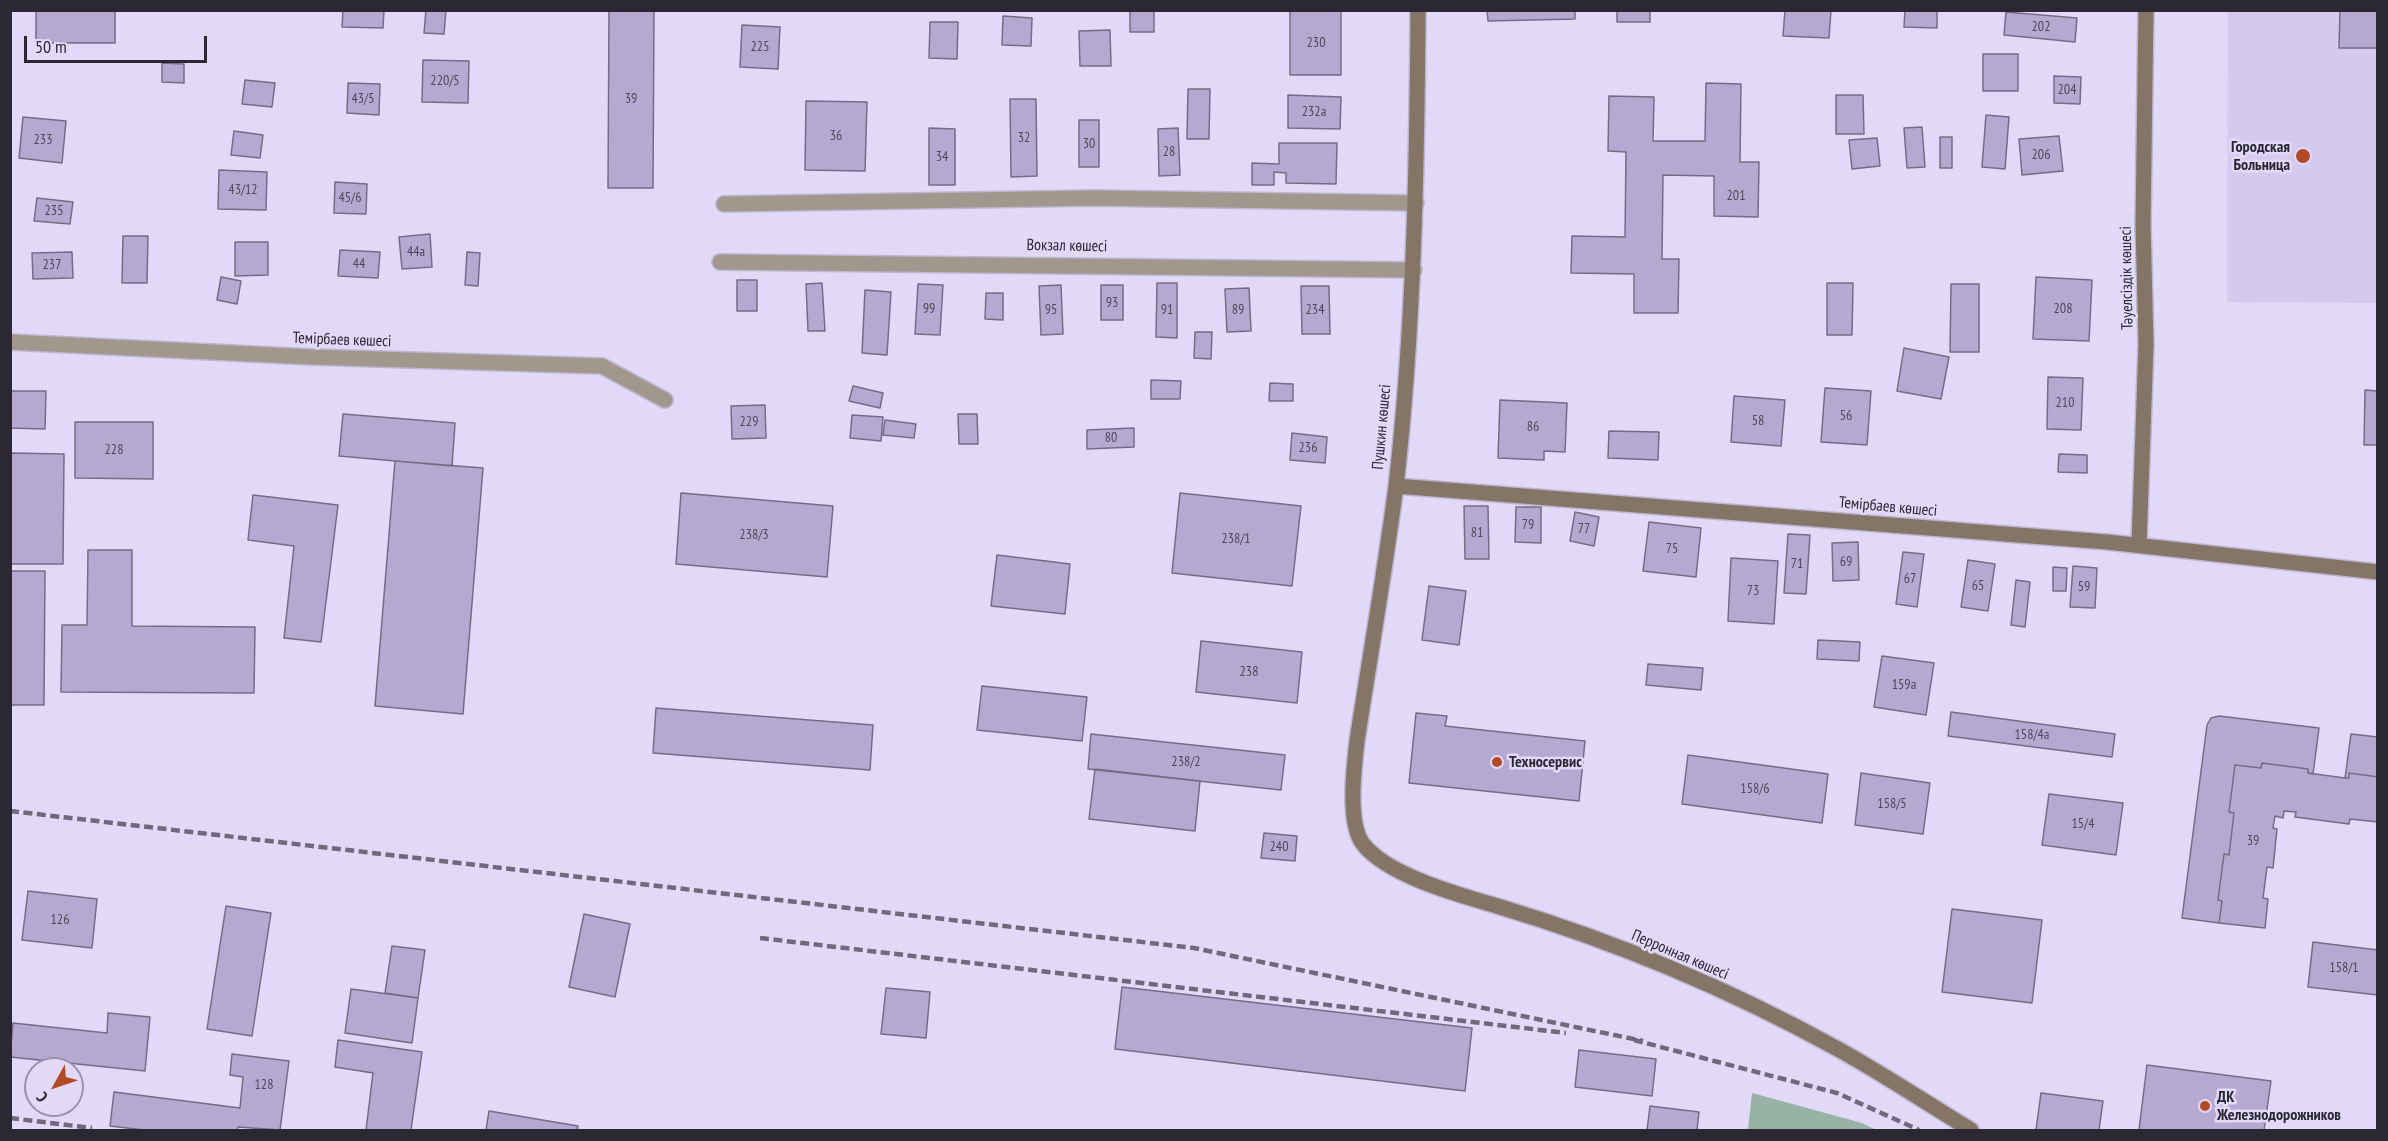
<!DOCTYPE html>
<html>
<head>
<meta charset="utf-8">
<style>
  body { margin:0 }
  #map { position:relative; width:2388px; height:1141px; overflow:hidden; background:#e2d9f8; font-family:"PT Sans Narrow",sans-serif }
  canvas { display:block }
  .frame { position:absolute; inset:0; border:12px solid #2b2833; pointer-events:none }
  .north { position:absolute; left:24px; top:1057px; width:60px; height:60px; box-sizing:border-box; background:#e2d9f8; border:2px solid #9992a9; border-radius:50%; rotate:230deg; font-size:16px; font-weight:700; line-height:24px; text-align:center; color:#2b2833 }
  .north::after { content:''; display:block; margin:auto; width:21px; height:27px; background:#b24b24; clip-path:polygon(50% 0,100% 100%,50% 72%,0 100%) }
  .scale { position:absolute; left:24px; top:36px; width:183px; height:27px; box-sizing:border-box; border:3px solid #2b2833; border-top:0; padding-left:8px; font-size:18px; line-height:21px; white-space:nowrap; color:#2b2833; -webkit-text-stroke:4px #e2d9f8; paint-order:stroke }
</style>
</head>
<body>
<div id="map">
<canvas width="2388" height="1141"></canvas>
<div class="frame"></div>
<div class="north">С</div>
<div class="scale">50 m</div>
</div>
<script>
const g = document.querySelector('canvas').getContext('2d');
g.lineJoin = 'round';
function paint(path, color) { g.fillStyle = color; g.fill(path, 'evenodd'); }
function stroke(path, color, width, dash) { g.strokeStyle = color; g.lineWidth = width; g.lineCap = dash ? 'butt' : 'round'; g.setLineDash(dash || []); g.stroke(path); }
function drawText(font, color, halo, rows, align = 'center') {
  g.font = font + ' "PT Sans Narrow",sans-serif'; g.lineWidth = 5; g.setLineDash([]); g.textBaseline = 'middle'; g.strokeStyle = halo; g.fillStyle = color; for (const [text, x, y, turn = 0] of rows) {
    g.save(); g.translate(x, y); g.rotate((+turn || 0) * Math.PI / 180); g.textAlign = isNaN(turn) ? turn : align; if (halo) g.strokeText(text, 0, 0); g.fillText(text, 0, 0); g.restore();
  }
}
paint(new Path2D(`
  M2228 11H2377V303L2227 302Z`), '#d4caee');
paint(new Path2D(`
  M1752 1093 1862 1123 1876 1130H1748Z`), '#98b3a5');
const building = new Path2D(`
  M115 10V43H36V11Z
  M343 10H384L383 28 342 27Z
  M426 10H446L444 34 424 33Z
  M609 10H654L653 188H608Z
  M1130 10H1154V32H1130Z
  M1290 10H1341V75H1290Z
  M1487 10H1575V19L1488 21Z
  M1617 10H1650V22H1617Z
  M1785 10H1831L1829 38 1783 36Z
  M1905 10H1937V28L1904 27Z
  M2340 10H2378V48H2339Z
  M2006 12 2077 18 2075 42 2004 35Z
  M1003 16 1032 18 1031 46 1002 45Z
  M930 22H958L957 59 929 58Z
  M742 25 780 27 778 69 740 67Z
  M1110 30 1111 66H1080L1079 31Z
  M1983 54H2018V91H1983Z
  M423 60 469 61 468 103 422 102Z
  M162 63 184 64V83L162 82Z
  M2054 76 2081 77 2080 104 2054 103Z
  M245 80 275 83 272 107 242 104Z
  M348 83 380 84 379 115 347 113Z
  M1706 83 1741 84 1740 162H1759L1758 217 1714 216V176L1663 175 1662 259H1679L1678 313H1634V274L1571 273 1572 236 1625 237 1626 152 1608 151 1609 96 1654 97 1653 141H1705Z
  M1188 89H1210L1209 139H1187Z
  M1288 95 1341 97 1340 129 1288 128Z
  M1836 95H1863L1864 134H1836Z
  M1010 99H1036L1037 176 1011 177Z
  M806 101 867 102 865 171 805 170Z
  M1986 115 2009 117 2005 169 1982 167Z
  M23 117 66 121 62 163 19 158Z
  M1079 120H1099V167H1079Z
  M1922 127 1925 167 1907 168 1904 128Z
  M929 128 955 129V185H929Z
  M1178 128 1180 175 1159 176 1158 129Z
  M234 131 263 135 260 158 231 155Z
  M2059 136 2063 171 2022 175 2019 139Z
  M1940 137H1952V168H1940Z
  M1877 138 1880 166 1852 169 1849 140Z
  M1279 143H1337L1336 184 1286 183V173L1274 172V185H1252V163L1279 164Z
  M219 170 267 172 266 210 218 209Z
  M335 182 367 184 366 214 334 213Z
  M37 198 73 202 70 224 34 221Z
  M430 234 432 267 402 269 399 237Z
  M123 236H148L147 283H122Z
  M235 242H268V275L235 276Z
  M340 250 380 252 378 278 338 276Z
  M72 252 73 278 33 279 32 253Z
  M467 252 480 253 478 286 465 285Z
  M221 277 241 281 237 304 217 300Z
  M2036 277 2092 280 2089 341 2033 339Z
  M737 280H757V311H737Z
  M822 283 825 331H808L806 284Z
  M1157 283H1177V338L1156 337Z
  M1827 283H1853L1852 335H1827Z
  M918 284 943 285 940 335 915 334Z
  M1951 284H1979V352H1950Z
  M1061 285 1063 334 1041 335 1039 286Z
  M1101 285H1123V320H1101Z
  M1301 286H1329L1330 334H1302Z
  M1249 288 1251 331 1227 332 1225 289Z
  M865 290 891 292 887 355 862 353Z
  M986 293H1003V320L985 319Z
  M1195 332H1212L1211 359 1194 358Z
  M1904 348 1949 357 1941 399 1897 391Z
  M2048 377 2083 378 2081 430 2047 429Z
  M1151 380 1181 381 1180 399H1151Z
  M1270 383 1293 384V401H1269Z
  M853 386 883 393 880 408 849 401Z
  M1825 388 1871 391 1867 445 1821 442Z
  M2365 390 2378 391V445H2364Z
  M10 391H46L45 429 10 428Z
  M1734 396 1785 400 1781 446 1731 442Z
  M1500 400 1567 403 1565 452 1544 451V460L1498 458Z
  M765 405 766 438 732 439 731 406Z
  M343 414 455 423 452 466 339 456Z
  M958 414H977L978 444H959Z
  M852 415 883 417 881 441 850 438Z
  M885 420 916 424 914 438 883 435Z
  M75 422H153V479L75 478Z
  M1134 428V447L1087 449V430Z
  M1609 431 1659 432 1658 460 1608 458Z
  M1292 433 1327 437 1325 463 1290 460Z
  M10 453 64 454 63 564H10Z
  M2059 454 2087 455V473L2058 472Z
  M395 461 483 468 463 714 375 706Z
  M681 493 833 506 827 577 676 564Z
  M1180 493 1301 506 1292 586 1172 573Z
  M253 495 338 505 321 642 284 638 294 546 248 540Z
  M1464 506H1488L1489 559H1465Z
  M1516 507H1541V543L1515 542Z
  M1575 512 1599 517 1594 546 1570 541Z
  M1649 522 1701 528 1696 577 1643 571Z
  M1788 534 1810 535 1806 594 1784 593Z
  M1858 542 1859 580 1833 581 1832 543Z
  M88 550H132V626L255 627 254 693 61 692 62 625H87Z
  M1903 552 1924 554 1917 607 1896 604Z
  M997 555 1070 564 1065 614 991 606Z
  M1731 558 1778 561 1774 624 1728 621Z
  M1968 560 1995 564 1988 611 1961 607Z
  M2073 566 2097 568 2095 608 2070 607Z
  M2053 567 2067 568 2066 591H2053Z
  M10 571H45L44 705H10Z
  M2016 580 2030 582 2025 627 2011 625Z
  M1429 586 1466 591 1459 645 1422 640Z
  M1818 640 1860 642 1859 661 1817 659Z
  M1201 641 1302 652 1297 703 1196 692Z
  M1882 656 1934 663 1926 715 1874 707Z
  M1648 664 1703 668 1701 690 1646 685Z
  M982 686 1087 697 1082 741 977 730Z
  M656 708 873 725 870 770 653 753Z
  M1951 712 2115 734 2112 757 1948 736Z
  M1416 713 1447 716 1445 726 1585 741 1579 801 1409 783Z
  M2219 716 2319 728 2313 774 2308 773V769L2262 763 2261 768 2235 765 2229 812 2234 813 2229 855 2224 854 2218 900 2222 901 2219 923 2182 918 2207 725 2211 718Z
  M1091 734 1285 755 1281 790 1088 769Z
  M2351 734 2378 737V777L2349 773V778H2345Z
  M1688 755 1828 774 1822 823 1682 804Z
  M2262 763 2308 769V773L2345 778H2349V773L2378 777V822L2350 819 2349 824 2295 817 2296 812 2284 811 2283 818 2275 816 2273 828 2277 829 2273 868 2267 867 2263 898 2268 899 2265 928 2219 923 2222 901 2218 900 2224 854 2229 855 2234 813 2229 812 2235 765 2261 768Z
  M1095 769 1200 781 1195 831 1089 819Z
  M1861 773 1930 783 1923 834 1855 825Z
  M2049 794 2123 803 2116 855 2042 845Z
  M1264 833 1297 836 1295 861 1261 858Z
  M28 891 97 899 92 948 22 940Z
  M226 906 271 913 252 1036 207 1029Z
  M1952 909 2042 920 2032 1003 1942 992Z
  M584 914 630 924 615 997 569 987Z
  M2313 942 2378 950V995L2308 987Z
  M392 946 425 950 418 998 385 993Z
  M1122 987 1472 1028 1465 1091 1115 1049Z
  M886 988 930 992 926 1038 881 1034Z
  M351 989 418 998 412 1043 345 1033Z
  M108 1013 150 1017 145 1071 10 1057 13 1023 107 1033Z
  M338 1040 422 1052 411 1130H366L373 1073 335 1067Z
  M1579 1050 1656 1059 1652 1096 1575 1087Z
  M232 1054 289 1061 280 1130 238 1127 237 1130H144L110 1126 114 1092 240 1108 243 1077 230 1075Z
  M2147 1065 2271 1081 2264 1130H2139Z
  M2041 1093 2103 1101 2099 1130H2036Z
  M1650 1106 1699 1112 1697 1130H1647Z
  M489 1111 578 1126 577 1130H486Z`);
paint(building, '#b5a9d1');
stroke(building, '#746c87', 1.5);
const street = new Path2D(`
  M724 204 1093 198 1416 203
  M720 262 1414 270
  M10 342 312 357 602 366 665 400`);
const secondary = new Path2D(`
  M1418 10C1417 169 1414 328 1396 486 1385 571 1370 656 1357 741 1354 767 1347 823 1363 844 1388 876 1460 895 1497 906 1614 941 1729 989 1836 1048 1882 1073 1926 1103 1971 1130
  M1396 486 2107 542 2378 572
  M2139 545 2146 345 2143 224 2146 10`);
stroke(street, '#bdb6d1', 18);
stroke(secondary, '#bdb6d1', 18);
stroke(street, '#a2978d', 15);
stroke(secondary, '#847567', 15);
stroke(new Path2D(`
  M10 811 1194 948 1643 1041
  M760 938 1566 1033
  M1634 1040 1837 1093 1919 1130
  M10 1118 92 1128`), '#6e697b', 4.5, [9, 4.5]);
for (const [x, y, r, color] of [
  [2303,156,8,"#b24b24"],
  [1497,762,6,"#b24b24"],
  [2205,1106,6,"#b24b24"]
]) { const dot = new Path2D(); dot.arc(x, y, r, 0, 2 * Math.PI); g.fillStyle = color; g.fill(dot); stroke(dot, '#e2d9f8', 2); }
drawText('14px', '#4e485a', null, [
  ["202",2041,27],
  ["230",1316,43],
  ["225",760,47],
  ["220/5",445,81],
  ["204",2067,90],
  ["43/5",363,99],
  ["39",631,99],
  ["232а",1314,112],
  ["36",836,136],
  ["32",1024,138],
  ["233",43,140],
  ["30",1089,144],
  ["28",1169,152],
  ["206",2041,155],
  ["34",942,157],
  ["43/12",243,190],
  ["201",1736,196],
  ["45/6",350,198],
  ["235",54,211],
  ["44а",416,252],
  ["44",359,264],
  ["237",52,265],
  ["93",1112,303],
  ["99",929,309],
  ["208",2063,309],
  ["95",1051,310],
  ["91",1167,310],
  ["89",1238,310],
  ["234",1315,310],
  ["210",2065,403],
  ["56",1846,416],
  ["58",1758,421],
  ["229",749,422],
  ["86",1533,427],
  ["80",1111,438],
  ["236",1308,448],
  ["228",114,450],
  ["79",1528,525],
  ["77",1584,529],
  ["81",1477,533],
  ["238/3",754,535],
  ["238/1",1236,539],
  ["75",1672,549],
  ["69",1846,562],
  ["71",1797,564],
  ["67",1910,579],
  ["65",1978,586],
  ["59",2084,587],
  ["73",1753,591],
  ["238",1249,672],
  ["159а",1904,685],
  ["158/4а",2032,735],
  ["238/2",1186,762],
  ["158/6",1755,789],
  ["158/5",1892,804],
  ["15/4",2083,824],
  ["39",2253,841],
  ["240",1279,847],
  ["126",60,920],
  ["158/1",2344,968],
  ["128",264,1085]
]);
drawText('bold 16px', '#2b2833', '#e2d9f8', [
  ["Городская",2290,147,"right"],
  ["Больница",2290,165,"right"],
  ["Техносервис",1509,762],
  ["ДК",2217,1097],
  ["Железнодорожников",2217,1115]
], 'left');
drawText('16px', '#2b2833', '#e2d9f8', [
  ["Вокзал көшесі",1067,246,1],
  ["Тәуелсіздік көшесі",2127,278,-91],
  ["Темірбаев көшесі",342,340,2],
  ["Пушкин көшесі",1382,427,-85],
  ["Темірбаев көшесі",1888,507,5],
  ["Перронная көшесі",1680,955,23]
]);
</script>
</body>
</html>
